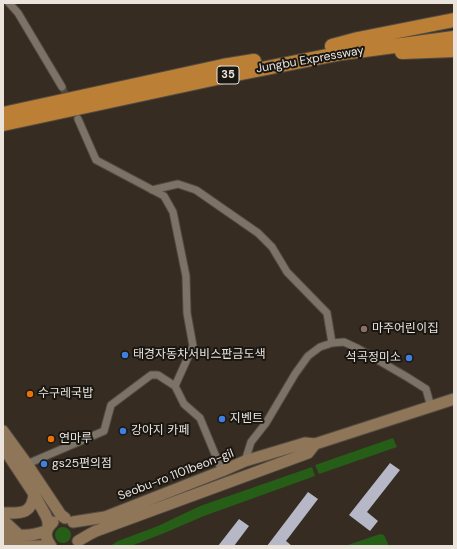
<!DOCTYPE html>
<html>
<head>
<meta charset="utf-8">
<style>
  body { margin:0 }
  #map { position:relative; width:457px; height:549px; overflow:hidden; background:#362c22; font-family:"DM Sans",sans-serif }
  canvas { display:block }
  .frame { position:absolute; inset:0; border:4px solid #eae4dd; pointer-events:none }
</style>
</head>
<body>
<div id="map">
<canvas width="457" height="549"></canvas>
<div class="frame"></div>
</div>
<script>
const g = document.querySelector('canvas').getContext('2d');
g.lineJoin = 'round';
function paint(path, color) { g.fillStyle = color; g.fill(path, 'evenodd'); }
function stroke(path, color, width, dash) { g.strokeStyle = color; g.lineWidth = width; g.lineCap = dash ? 'butt' : 'round'; g.setLineDash(dash || []); g.stroke(path); }
function drawText(font, color, halo, rows, align = 'center') {
  g.font = font + ' "DM Sans","Noto Sans KR",sans-serif'; g.lineWidth = 4; g.setLineDash([]); g.textBaseline = 'middle'; g.strokeStyle = halo; g.fillStyle = color; for (const [text, x, y, turn = 0] of rows) {
    g.save(); g.translate(x, y); g.rotate((+turn || 0) * Math.PI / 180); g.textAlign = isNaN(turn) ? turn : align; if (halo) g.strokeText(text, 0, 0); g.fillText(text, 0, 0); g.restore();
  }
}
paint(new Path2D(`
  M393 438 397 447 319 474 315 465Z
  M312 467 315 476 204 516 162 534 131 546H110L118 541 158 526 200 506Z
  M55 535a8 8 0 1 1 16 0a8 8 0 1 1-16 0Z
  M380 534 384 535 389 546H345Z`), '#265e18');
paint(new Path2D(`
  M390 463 400 470 367 512 378 521 370 531 349 515Z
  M308 492 318 499 286 541 292 546H267Z
  M239 519 249 526 234 546H218Z`), '#b6b8c8');
stroke(new Path2D(`
  M62 87 78 119`), '#51483e', 7, [7, 3.5]);
const street = new Path2D(`
  M9 3 18 13 62 87
  M78 119 96 160 164 196 173 212 186 276 187 313 193 346 175 386
  M152 190 178 184 196 190 258 233 272 247 287 272 327 313 332 343
  M245 461 251 442 266 423 295 374 308 356 320 347 332 343 344 342 357 348 407 377 426 389 431 407
  M27 464 104 431 111 405 151 375H158L175 386 184 404 200 418 222 471`);
const secondary = new Path2D(`
  M3 431 27 464 61 515 65 518
  M3 447 34 494 46 516 48 521V527
  M3 513C20 513 32 515 34 494
  M3 520 19 535
  M73 522 105 517 222 471 245 461 305 443 315 444 454 399
  M3 532C21 536 28 537 46 531
  M3 541 17 545 28 546
  M78 541 90 534 96 531 308 453 315 444
  M30 546H42
  M51 546C44 538 45 529 53 522`);
const highway = new Path2D(`
  M332 46 358 39 454 20
  M402 52 454 50
  M3 114 223 66 254 61
  M3 124 226 76 342 53 454 38`);
stroke(street, '#524b42', 9);
stroke(secondary, '#524b42', 13);
stroke(highway, '#524b42', 16);
stroke(street, '#7d7266', 7);
stroke(secondary, '#907658', 11);
stroke(highway, '#bb8036', 14);
for (const [x, y, r, color] of [
  [364,329,4,"#8d6e63"],
  [125,355,4,"#3f7fe0"],
  [409,358,4,"#3f7fe0"],
  [30,394,4,"#e8710a"],
  [222,419,4,"#3f7fe0"],
  [123,431,4,"#3f7fe0"],
  [51,439,4,"#e8710a"],
  [44,464,4,"#3f7fe0"]
]) { const dot = new Path2D(); dot.arc(x, y, r, 0, 2 * Math.PI); g.fillStyle = color; g.fill(dot); stroke(dot, '#1a1611', 1.5); }
for (const [x, y, w] of [
  [228,75,22]
]) { const box = new Path2D(); box.roundRect(x - w / 2, y - 9, w, 18, 3); g.fillStyle = '#1a1611'; g.fill(box); stroke(box, '#eae4dd', 1); }
drawText('bold 11px', '#eae4dd', null, [
  ["35",228,75]
]);
drawText('12px', '#eae4dd', '#1a1611', [
  ["Jungbu Expressway",310,60,-10],
  ["Seobu-ro 1101beon-gil",176,475,-21]
]);
drawText('12px', '#eae4dd', '#1a1611', [
  ["마주어린이집",372,329],
  ["태경자동차서비스판금도색",133,355],
  ["석곡정미소",401,358,"right"],
  ["수구레국밥",38,394],
  ["지벤트",230,419],
  ["강아지 카페",131,431],
  ["연마루",59,439],
  ["gs25편의점",52,464]
], 'left');
</script>
</body>
</html>
